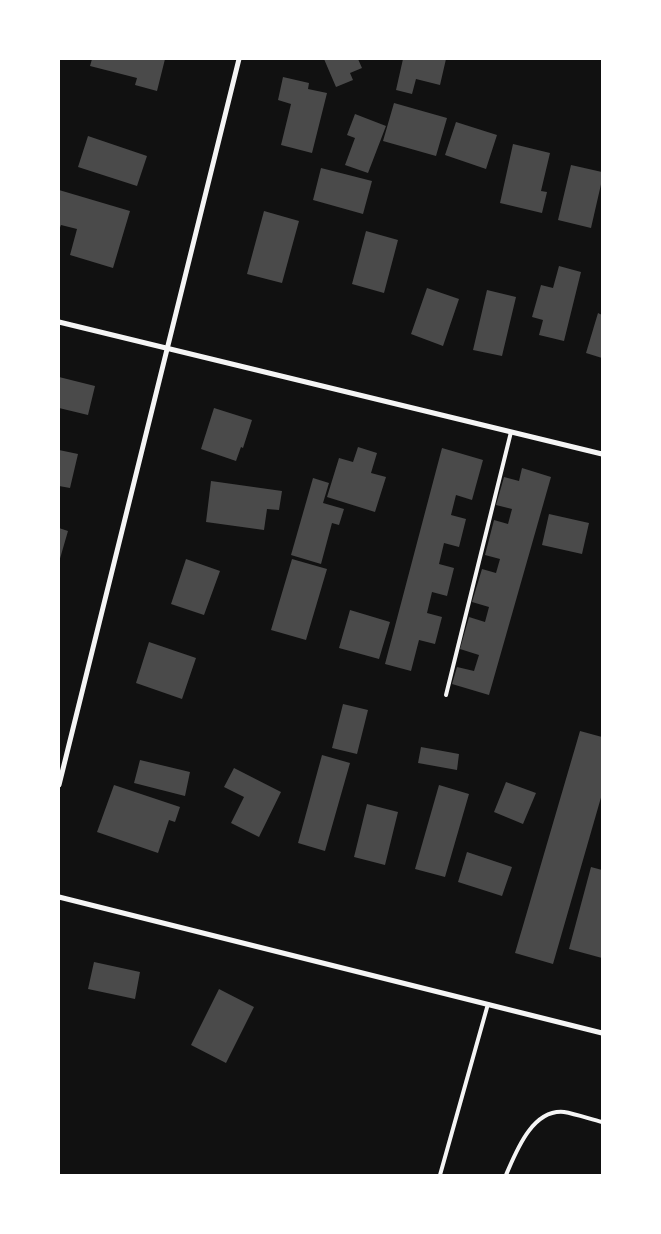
<!DOCTYPE html>
<html>
<head>
<meta charset="utf-8">
<style>
  body { margin:0 }
  #map { position:relative; width:661px; height:1234px; overflow:hidden; background:#111; font-family:Raleway,sans-serif }
  canvas { display:block }
  .frame { position:absolute; inset:0; border:60px solid #fff; pointer-events:none }
</style>
</head>
<body>
<div id="map">
<canvas width="661" height="1234"></canvas>
<div class="frame"></div>
</div>
<script>
const g = document.querySelector('canvas').getContext('2d');
g.lineJoin = 'round';
function paint(path, color) { g.fillStyle = color; g.fill(path, 'evenodd'); }
function stroke(path, color, width, dash) { g.strokeStyle = color; g.lineWidth = width; g.lineCap = dash ? 'butt' : 'round'; g.setLineDash(dash || []); g.stroke(path); }
paint(new Path2D(`
  M92 59H165L157 91 135 85 137 78 90 66Z
  M324 59H358L362 68 350 73 353 80 336 87Z
  M403 59H446L440 85 416 79 412 94 396 90Z
  M283 77 309 83 308 89 327 93 312 153 281 145 291 104 278 100Z
  M394 103 447 118 436 156 383 141Z
  M355 114 386 126 368 173 345 165 355 138 347 135Z
  M456 122 497 135 486 169 445 155Z
  M88 136 147 156 137 186 78 167Z
  M513 144 550 153 541 191 547 192 542 213 500 203Z
  M571 165 602 172V180L591 228 558 220Z
  M321 168 372 181 363 214 313 200Z
  M59 190 130 211 113 268 70 255 77 229 61 225 59 230Z
  M264 211 299 221 282 283 247 274Z
  M366 231 398 240 384 293 352 284Z
  M559 266 581 272 564 341 539 335 543 320 532 317 541 285 553 288Z
  M427 288 459 299 443 346 411 334Z
  M487 290 516 297 502 356 473 350Z
  M598 313 602 315V358L586 353Z
  M59 377 95 386 88 415 59 408Z
  M214 408 252 420 243 448 241 447 236 461 201 449Z
  M358 447 377 453 371 473 386 477 375 512 327 497 339 458 353 462Z
  M442 448 483 460 472 500 456 495 451 515 466 519 459 547 444 543 439 564 454 568 447 596 432 592 427 613 442 617 435 644 419 640 411 671 385 664Z
  M59 450 78 454 70 488 59 486Z
  M522 468 551 477 489 695 452 684 457 667 474 671 479 655 460 649 469 617 485 622 489 607 472 602 482 569 496 573 500 559 485 555 494 520 508 524 512 509 496 505 504 477 519 481Z
  M313 478 329 483 323 503 344 509 339 525 332 523 321 564 291 555Z
  M211 481 282 491 279 510 267 509 264 530 206 522Z
  M549 514 589 523 582 554 542 545Z
  M59 528 68 531 59 562Z
  M186 559 220 571 204 615 171 604Z
  M292 559 327 569 306 640 271 630Z
  M350 610 390 622 379 659 339 648Z
  M149 642 196 658 182 699 136 683Z
  M343 704 368 710 357 754 332 748Z
  M580 731 602 737V794L553 964 515 953Z
  M421 747 459 754 457 770 418 763Z
  M322 755 350 763 325 851 298 843Z
  M140 760 190 772 185 796 134 783Z
  M234 768 281 792 259 837 231 823 244 797 224 787Z
  M506 782 536 793 523 824 494 812Z
  M114 785 180 807 175 822 169 820 158 853 97 832Z
  M439 785 469 794 445 877 415 869Z
  M367 804 398 812 385 865 354 857Z
  M467 852 512 867 502 896 458 882Z
  M591 867 602 870V958L569 949Z
  M94 962 140 972 135 999 88 989Z
  M219 989 254 1007 226 1063 191 1045Z`), '#4a4a4a');
stroke(new Path2D(`
  M446 695 511 432
  M440 1175 488 1004
  M506 1175C516 1152 532 1109 564 1112 576 1114 590 1119 602 1122`), '#f5f5f5', 4);
stroke(new Path2D(`
  M59 322 602 454
  M59 785 239 59
  M59 897 602 1033`), '#f5f5f5', 5);
</script>
</body>
</html>
